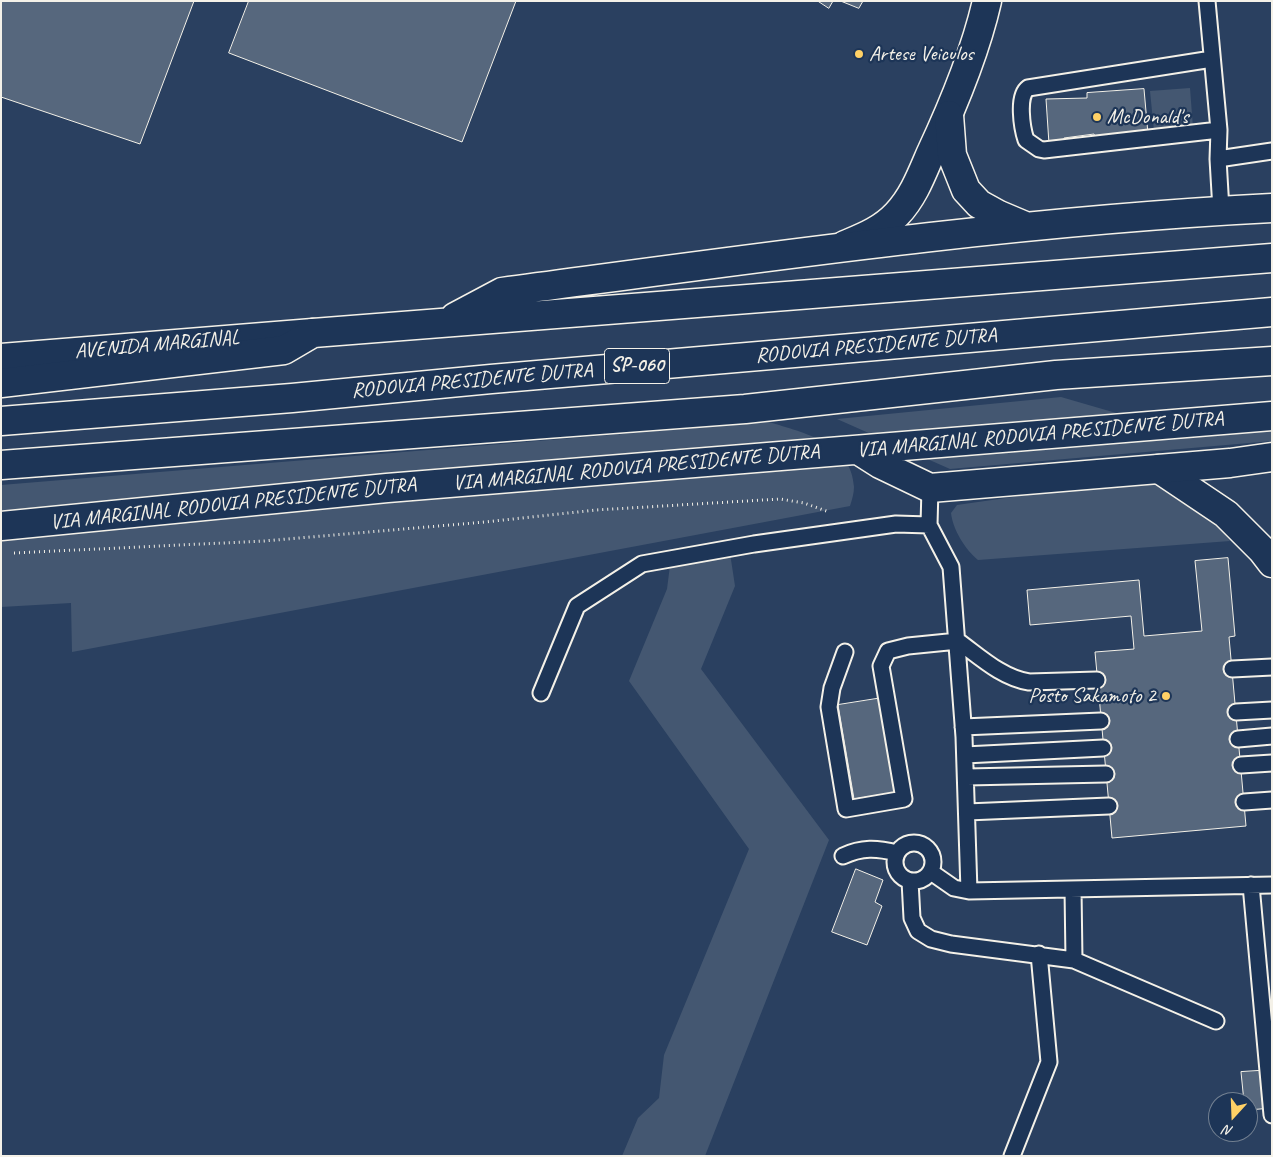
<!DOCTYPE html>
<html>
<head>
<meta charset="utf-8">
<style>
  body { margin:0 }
  #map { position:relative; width:1273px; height:1157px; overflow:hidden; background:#2a4060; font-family:Caveat,sans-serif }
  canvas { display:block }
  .frame { position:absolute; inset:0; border:2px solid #f4f1e8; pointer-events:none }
  .north { position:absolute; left:1208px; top:1092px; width:50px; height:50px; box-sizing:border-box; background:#1d3557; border:1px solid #738091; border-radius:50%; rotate:200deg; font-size:14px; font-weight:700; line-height:20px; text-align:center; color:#f4f1e8 }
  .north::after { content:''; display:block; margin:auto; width:18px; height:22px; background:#ffd166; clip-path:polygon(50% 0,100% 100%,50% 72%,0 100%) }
</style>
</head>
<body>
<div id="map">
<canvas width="1273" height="1157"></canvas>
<div class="frame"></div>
<div class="north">N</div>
</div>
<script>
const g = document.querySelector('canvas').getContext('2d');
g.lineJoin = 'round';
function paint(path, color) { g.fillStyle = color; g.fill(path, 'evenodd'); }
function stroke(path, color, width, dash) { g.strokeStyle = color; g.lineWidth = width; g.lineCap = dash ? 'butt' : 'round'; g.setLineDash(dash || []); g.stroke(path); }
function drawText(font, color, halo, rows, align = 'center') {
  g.font = font + ' Caveat,sans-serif'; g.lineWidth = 4.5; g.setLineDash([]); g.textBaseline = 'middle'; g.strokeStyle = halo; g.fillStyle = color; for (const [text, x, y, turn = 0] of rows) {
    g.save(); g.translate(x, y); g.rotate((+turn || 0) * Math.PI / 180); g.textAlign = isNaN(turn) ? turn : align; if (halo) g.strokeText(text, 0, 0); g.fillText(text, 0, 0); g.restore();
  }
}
paint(new Path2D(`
  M1190 88 1193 128 1154 131 1150 91Z
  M1061 397 1154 424 1272 413V441L950 469 837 419Z
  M769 422C804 433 852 443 854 487 854 493 852 500 850 506L72 652 71 603 1 607V485Z
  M1125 481 1158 484 1202 507 1230 541 978 560C965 549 953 530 951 513L957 505Z
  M728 540 735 586 701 669 829 840 705 1156H622L638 1118 659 1098 664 1055 749 849 629 681 667 589 672 550Z`), '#445771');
const building = new Path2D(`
  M1 1H194L140 144 1 97Z
  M249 1H516L462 142 229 53Z
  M818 1H833L829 8Z
  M841 1H863L859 8Z
  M1144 89 1148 134 1096 140 1094 134 1064 138V142L1049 144 1046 99 1087 98V93Z
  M1228 558 1235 636 1229 637 1246 826 1112 838 1095 652 1134 649 1131 616 1030 625 1027 590 1139 580 1144 636 1202 631 1195 561Z
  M882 698 898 792 854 799 838 705Z
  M856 869 883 880 875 902 882 906 867 945 832 932Z
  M1272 1070V1108L1248 1110V1102H1244L1241 1072Z`);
paint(building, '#56677d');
stroke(building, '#f4f1e8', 1);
const service = new Path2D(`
  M1207 1 1219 130 1218 159 1221 210
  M1212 59 1028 88C1017 96 1022 128 1026 140L1039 149 1044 150 1219 130
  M1218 159 1272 151
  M930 488 929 525 951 567 964 737 969 891
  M845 652 832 688 829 707 846 809 904 799 881 666 888 651 908 646 958 641C979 656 1002 678 1029 682L1097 680
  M1232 669 1272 667
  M541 693 577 606 642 564 754 544 896 524 929 525
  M1236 712 1272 710
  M963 727 1101 721
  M1238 739 1272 736
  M965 755 1103 748
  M1241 765 1272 763
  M967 777 1106 774
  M1244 802 1272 800
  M967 812 1109 806
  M895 862a19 19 0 1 1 38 0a19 19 0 1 1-38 0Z
  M843 856C862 847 877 848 897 853
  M931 872 954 888 969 891 1272 885
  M910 881 912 918 918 931 931 939 951 944 1074 960 1073 889
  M1251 885 1272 1115
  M1074 960 1216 1021
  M1012 1156 1049 1062 1039 954`);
const tertiary = new Path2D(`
  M1159 469 1226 514 1262 550 1272 563`);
const secondary = new Path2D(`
  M845 245C864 237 882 230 897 214 913 197 921 176 930 155 953 106 975 54 987 1
  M1 358 313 333`);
const motorway = new Path2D(`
  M949 115 952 155 966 190 979 204 999 215 1025 226
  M455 317 502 292C758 258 1014 221 1272 208
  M1 383 284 350 313 333 1272 258
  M1 421 292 398 491 379 1272 312
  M858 450 880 464 930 488 1230 463 1272 457
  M1 465 745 409 1056 375 1272 361
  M1 526 387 488 1272 416`);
stroke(service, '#f4f1e8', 19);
stroke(tertiary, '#f4f1e8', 31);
stroke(secondary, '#f4f1e8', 31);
stroke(motorway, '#f4f1e8', 31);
stroke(new Path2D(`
  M14 553 264 541 485 522 596 510 780 499 804 503 829 512`), '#f4f1e8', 3, [1, 4]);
stroke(service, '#1d3557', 15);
stroke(tertiary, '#1d3557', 28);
stroke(secondary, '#1d3557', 28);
stroke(motorway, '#1d3557', 28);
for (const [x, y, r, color] of [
  [859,54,5,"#ffd166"],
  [1097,117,5,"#ffd166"],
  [1166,696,5,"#ffd166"]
]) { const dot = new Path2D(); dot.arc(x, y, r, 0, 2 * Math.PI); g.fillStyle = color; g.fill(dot); stroke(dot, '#1d3557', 2); }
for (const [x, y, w] of [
  [637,366,65]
]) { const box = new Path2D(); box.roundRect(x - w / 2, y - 17.5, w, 35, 4); g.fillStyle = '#1d3557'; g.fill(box); stroke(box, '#f4f1e8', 1); }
drawText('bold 20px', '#f4f1e8', null, [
  ["SP-060",637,366]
]);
drawText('21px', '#f4f1e8', '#1d3557', [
  ["Artese Veiculos",869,54],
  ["McDonald's",1107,117],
  ["Posto Sakamoto 2",1156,696,"right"]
], 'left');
drawText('21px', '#f4f1e8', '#1d3557', [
  ["AVENIDA MARGINAL",157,345,-5],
  ["RODOVIA PRESIDENTE DUTRA",876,346,-5],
  ["RODOVIA PRESIDENTE DUTRA",472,381,-5],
  ["VIA MARGINAL RODOVIA PRESIDENTE DUTRA",1040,435,-5],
  ["VIA MARGINAL RODOVIA PRESIDENTE DUTRA",636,468,-5],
  ["VIA MARGINAL RODOVIA PRESIDENTE DUTRA",233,504,-6]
]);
</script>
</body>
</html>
